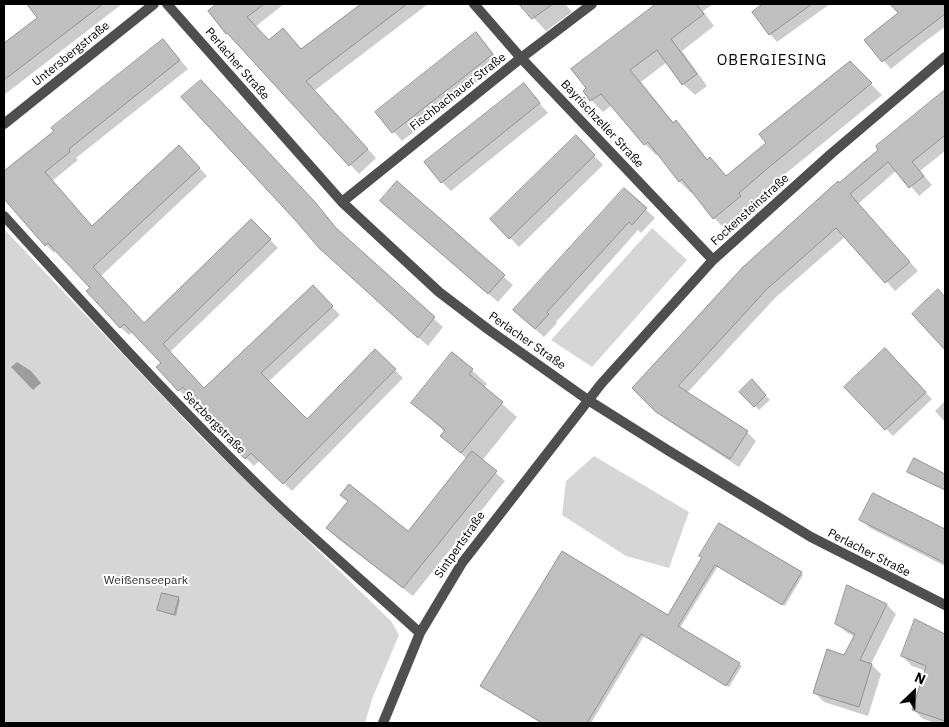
<!DOCTYPE html>
<html>
<head>
<meta charset="utf-8">
<style>
  body { margin:0 }
  #map { position:relative; width:949px; height:727px; overflow:hidden; background:#fff; font-family:"IBM Plex Sans",sans-serif }
  canvas { display:block }
  .frame { position:absolute; inset:0; border:5px solid #000; pointer-events:none }
  .north { position:absolute; left:889px; top:667px; width:50px; height:50px; -webkit-text-stroke:4px #fff; paint-order:stroke; rotate:24deg; font-size:14px; font-weight:700; line-height:20px; text-align:center; color:#000 }
  .north::after { content:''; display:block; margin:auto; width:18px; height:22px; background:#000; clip-path:polygon(50% 0,100% 100%,50% 72%,0 100%) }
</style>
</head>
<body>
<div id="map">
<canvas width="949" height="727"></canvas>
<div class="frame"></div>
<div class="north">N</div>
</div>
<script>
const g = document.querySelector('canvas').getContext('2d');
g.lineJoin = 'round';
function paint(path, color) { g.fillStyle = color; g.fill(path, 'evenodd'); }
function stroke(path, color, width, dash) { g.strokeStyle = color; g.lineWidth = width; g.lineCap = dash ? 'butt' : 'round'; g.setLineDash(dash || []); g.stroke(path); }
function drawText(font, color, halo, rows, align = 'center') {
  g.font = font + ' "IBM Plex Sans",sans-serif'; g.lineWidth = 4; g.setLineDash([]); g.textBaseline = 'middle'; g.strokeStyle = halo; g.fillStyle = color; for (const [text, x, y, turn = 0] of rows) {
    g.save(); g.translate(x, y); g.rotate((+turn || 0) * Math.PI / 180); g.textAlign = isNaN(turn) ? turn : align; if (halo) g.strokeText(text, 0, 0); g.fillText(text, 0, 0); g.restore();
  }
}
paint(new Path2D(`
  M652 228 687 260 592 367 551 340Z
  M4 229 201 437 391 621 399 635 372 699 365 723H4Z
  M594 456 689 512 669 568 626 556 562 515 566 481Z`), '#d6d6d6');
paint(new Path2D(`
  M17 362 31 371 41 383 33 390 11 367Z`), '#9d9d9d');
paint(new Path2D(`
  M28 4H122L4 95V45L38 18Z
  M219 4H284L255 27 270 42 302 50 363 4H428L314 91 376 158 359 174 210 12Z
  M521 4H565L572 12 546 31Z
  M658 4H713L703 11 714 26 682 51 707 86 695 95 683 84 667 62 641 82 674 123 675 122 687 133 708 160 710 159 727 177 768 143 850 63 882 95 779 179 749 205 752 208 725 229 714 218 693 191 691 193 680 182 658 154 656 155 645 144 612 105 603 112 591 100 584 92 588 89 573 69Z
  M765 4H830L777 42 770 34 754 12Z
  M892 4H945V27L923 43 891 69 866 40 899 13Z
  M476 34 501 63 402 141 377 112Z
  M163 41 188 69 76 158 78 160 52 181 93 227 187 155 207 176 101 276 144 325 251 220 278 248 170 352 204 389 313 287 340 315 268 382 307 420 375 351 403 378 292 491 260 460 254 466 219 432 223 428 192 394 187 399 179 390 158 368 163 363 132 332 129 335 120 327 92 288 56 250 54 253 46 245 4 198V173Z
  M523 84 548 113 451 191 442 182Z
  M210 91 324 213 342 235 443 327 428 346 320 248Z
  M945 91V151L920 171 932 185 919 196 897 170 858 204 918 271 895 291 846 236 775 298 687 393 747 432 756 441 739 467 667 420 642 397 839 184 880 150 877 147Z
  M576 137 603 165 519 247 492 219Z
  M397 183 513 285 498 302 391 209Z
  M624 189 655 218 641 233 638 230 556 322 557 323 544 337 524 319Z
  M885 350 932 399 893 436 846 387Z
  M472 370 487 384 484 388 517 417 482 461 505 481 413 596 337 538 328 528 408 532 467 459 442 436 445 432 413 403Z
  M752 381 770 400 759 410 741 392Z
  M944 402 945 403V422L935 411Z
  M873 495 945 530V566L870 528 861 519Z
  M703 558 801 573 803 575 785 606 718 566 680 628 742 666 729 687 644 636 591 723H543L484 688 668 616Z
  M848 587 887 605 896 614 871 664 881 674 868 716 824 702 815 693 845 656 855 637 846 632 837 623Z
  M178 598 180 600 176 616 159 609Z
  M944 633 945 634V723H935L923 719 913 709 926 671 912 666 902 656Z`), '#0003');
const building = new Path2D(`
  M27 4H103L4 80V43L37 18Z
  M217 4H264L247 17 269 40 283 28 301 49 361 4H407L306 81 368 149 349 166 227 33 226 34 208 11Z
  M519 4H553L532 19Z
  M656 4H696L704 14 671 39 697 74 682 85 657 50 630 70 673 123 676 120 707 160 710 157 726 176 766 143 759 134 850 61 872 83 768 168 739 193 741 196 713 219 682 179 679 182 648 142 644 145 601 94 590 101 583 91 586 88 571 69Z
  M763 4H812L769 35 752 12Z
  M890 4H945V14L882 62 864 40 898 13Z
  M476 32 493 54 392 133 375 112Z
  M163 39 180 60 69 149 70 152 45 172 92 226 179 145 200 168 93 267 144 323 251 219 271 239 163 344 204 388 313 285 333 306 261 373 307 419 375 349 396 369 283 484 251 453 245 459 217 432 221 428 183 387 178 391 156 367 161 363 124 324 120 328 86 291 90 288 48 243 45 246 4 199V171L54 131 51 128Z
  M201 80 315 202 336 228 435 317 418 338 319 248 296 221 181 97Z
  M524 83 540 103 441 183 424 162Z
  M945 90V135L912 162 924 176 909 188 888 162 850 194 910 262 885 283 836 228 767 289 678 386 748 431 730 459 656 412 632 388 743 267 838 181 839 183 878 150 876 146Z
  M576 135 595 155 509 239 490 219Z
  M397 181 505 275 488 294 380 201Z
  M624 188 647 208 632 225 629 222 547 312 549 314 535 329 513 310Z
  M938 289 945 297V350L912 314Z
  M885 348 926 392 885 430 844 387Z
  M452 352 473 369 469 374 503 402 461 453 440 436 445 430 411 403Z
  M752 379 766 395 754 407 739 392Z
  M472 451 497 471 403 588 326 528 348 501 340 495 349 484 408 531Z
  M914 458 945 474V490L907 472Z
  M873 493 945 529V563L859 520Z
  M719 523 802 572 782 605 715 565 678 626 740 663 726 686 641 634 587 723H542L480 686 562 551 668 615 702 557 699 556Z
  M847 585 887 604 860 660 872 664 859 707 813 693 827 649 844 655 855 634 835 624Z
  M162 593 179 597 174 615 157 610Z
  M915 619 945 634V721L912 710 926 666 901 656Z`);
paint(building, '#bfbfbf');
stroke(building, '#939393', 1);
stroke(new Path2D(`
  M167 4 342 202 439 292 489 330 588 400 669 451 811 537 945 605
  M474 4 521 58 713 260
  M4 124 154 4
  M342 202 521 58 592 4
  M4 216C91 312 178 408 272 499 320 545 371 588 420 633
  M383 723 420 633 462 563 601 384 713 260 832 153 945 57`), '#4f4f4f', 10);
drawText('12px', '#000', '#fff', [
  ["Untersbergstraße",71,54,-39],
  ["Perlacher Straße",237,64,49],
  ["Fischbachauer Straße",458,92,-38],
  ["Bayrischzeller Straße",602,124,47],
  ["Fockensteinstraße",750,210,-42],
  ["Perlacher Straße",527,341,35],
  ["Setzbergstraße",214,423,45],
  ["Sintpertstraße",460,545,-55],
  ["Perlacher Straße",869,553,27]
]);
drawText('12px', '#2d2d2d', '#fff', [
  ["Weißenseepark",146,581]
]);
g.letterSpacing = '1px';
drawText('15px', '#000', '#fff', [
  ["OBERGIESING",772,61]
]);
g.letterSpacing = '0px';
</script>
</body>
</html>
